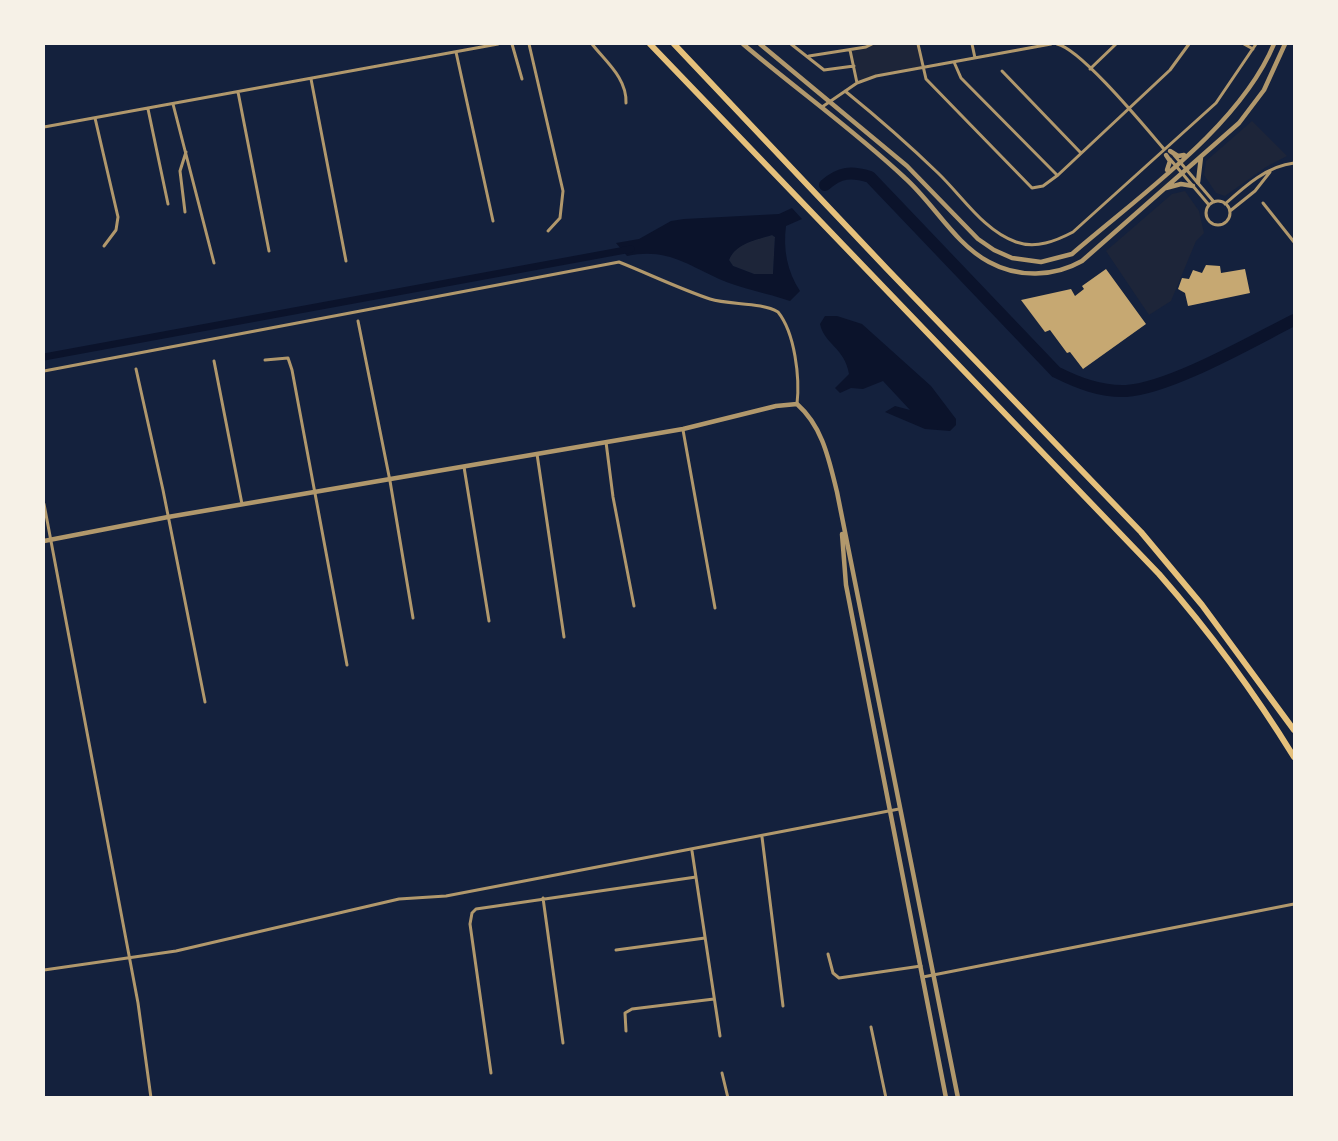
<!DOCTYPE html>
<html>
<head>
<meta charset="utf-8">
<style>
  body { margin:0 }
  #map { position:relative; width:1338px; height:1141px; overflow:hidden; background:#14213d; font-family:Jost,sans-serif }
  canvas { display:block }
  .frame { position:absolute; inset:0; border:45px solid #f6f1e7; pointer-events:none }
</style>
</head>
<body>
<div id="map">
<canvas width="1338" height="1141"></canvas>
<div class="frame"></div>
</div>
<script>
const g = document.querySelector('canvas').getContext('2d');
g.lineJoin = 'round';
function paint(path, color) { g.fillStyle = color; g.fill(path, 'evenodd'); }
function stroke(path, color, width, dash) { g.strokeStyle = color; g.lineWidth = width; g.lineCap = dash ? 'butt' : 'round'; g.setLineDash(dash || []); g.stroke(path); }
paint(new Path2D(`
  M872 44H918L923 68 876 76 857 83 850 50Z
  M1252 121 1287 156 1266 167 1225 196 1216 193 1204 175 1206 161Z
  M1185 191 1199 211 1204 233 1196 241 1171 301 1149 315 1106 251 1172 194Z
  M772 235 775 237 773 274H754L733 266 729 260C736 242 756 240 772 235Z`), '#1d2539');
paint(new Path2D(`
  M792 208 802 219 786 226C783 249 787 271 800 291L790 301C767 293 742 289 719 279 686 264 666 248 627 256L616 243 639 239 671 221 684 219 779 214ZM772 235 775 237 773 274H754L733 266 729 260C736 243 756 240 772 235Z
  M825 316H837L862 324 931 386 956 419V425L950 431 925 429 885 412 895 406 910 410 883 381 863 389 851 388 840 393 835 388 849 374C845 348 824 344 820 324Z`), '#0b132b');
stroke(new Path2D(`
  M44 357 631 249`), '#0b132b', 7);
stroke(new Path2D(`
  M825 185C840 172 851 171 870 177L1056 372C1078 383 1101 392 1126 391 1171 388 1252 341 1294 320`), '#0b132b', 12);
paint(new Path2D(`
  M1206 265 1220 266 1221 273 1245 269 1250 293 1188 306 1185 293 1178 289 1182 278 1189 279 1193 270 1202 273Z
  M1106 269 1146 324 1083 369 1070 352 1067 353 1050 330 1045 332 1021 300 1071 289 1075 296 1084 289 1082 286Z`), '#c6a872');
stroke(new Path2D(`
  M512 44 522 79
  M529 44 563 191 560 218 548 231
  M592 44C606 62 627 78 626 103
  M791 44 824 70 854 66
  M918 44 926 79 1032 188 1043 186 1058 175 1170 70 1189 44
  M972 44 975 58
  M1057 44C1081 49 1145 127 1164 149
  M1244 44 1253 49
  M850 50 857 83
  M456 52 493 221
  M809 56 866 47 872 44
  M954 62 961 78 1057 175
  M1090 69 1116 44
  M1002 71 1080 152
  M311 79 346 261
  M845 91C877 117 908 144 938 173 962 196 984 231 1016 242 1036 249 1056 241 1073 232L1216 103 1256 44
  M238 92 269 251
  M173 104 214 263
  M822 107 857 83 876 76 1051 44
  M148 109 168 204
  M95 118 118 217 116 230 104 246
  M44 127 498 44
  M1174 155 1214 202
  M1170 159 1209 205
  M1206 213a12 12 0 1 1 24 0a12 12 0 1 1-24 0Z
  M1263 203 1294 242
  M1225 204C1245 186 1267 166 1294 163
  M1230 211 1255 191 1270 172
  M185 212 180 171 186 152
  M358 321 390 481 413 618
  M265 360 288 358 292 370 347 665
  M214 361 242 504
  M136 369 163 490 205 702
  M44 371 619 262C649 274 680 289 710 299 729 305 762 302 778 312 795 333 800 378 797 404
  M683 430 715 608
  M606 442 613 497 634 606
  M537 454 564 637
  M464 467 489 621
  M44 504 138 1003 151 1098
  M762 837 783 1006
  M692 851 720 1036
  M543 898 563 1043
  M616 950 705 938
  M828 954 833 973 839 978 921 966
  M44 970 176 951 399 899 446 896 899 809
  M923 977 1294 904
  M871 1027 886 1098
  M626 1031 625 1013 632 1009 714 999
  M491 1073 470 924 472 913 476 909 696 877
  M722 1073 728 1098`), '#b1986c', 3);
stroke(new Path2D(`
  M743 44C796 89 854 130 905 178 934 204 955 244 989 262 1018 278 1054 277 1082 261L1239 123 1264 90 1285 44
  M760 44 907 166 978 239 994 250 1012 258 1041 262 1072 254C1139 196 1240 126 1274 44
  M1170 151 1178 156 1184 155
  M1166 155 1170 161 1167 170
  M1198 182 1201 157
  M1166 188 1181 184 1193 186
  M842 534 846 585 946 1098
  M44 541 168 517 683 429 776 406 797 404C823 427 829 460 837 492L958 1098`), '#b1986c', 4.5);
stroke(new Path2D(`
  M650 44 1159 574C1209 631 1254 692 1294 757
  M674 44 888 270 1141 532 1202 605 1294 730`), '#e5c07b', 6);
</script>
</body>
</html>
